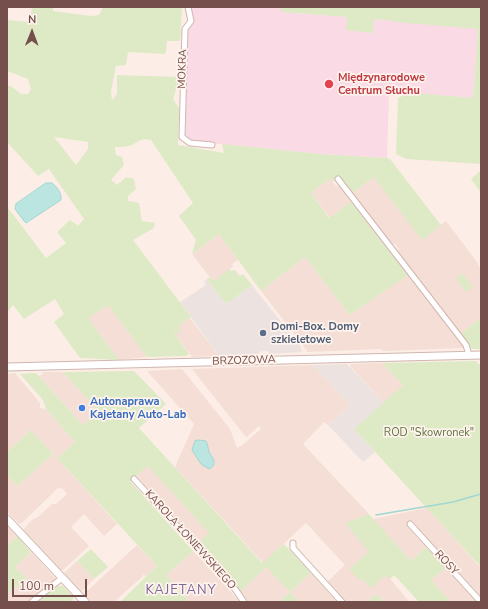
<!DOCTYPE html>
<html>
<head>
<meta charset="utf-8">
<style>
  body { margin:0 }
  #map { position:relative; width:488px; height:609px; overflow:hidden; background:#fceee6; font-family:"Nunito Sans",sans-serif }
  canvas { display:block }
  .frame { position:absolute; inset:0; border:8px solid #754f4b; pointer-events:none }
  .north { position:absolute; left:12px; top:12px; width:40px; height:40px; -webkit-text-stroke:3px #fff3ed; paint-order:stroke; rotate:1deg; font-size:11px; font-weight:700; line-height:16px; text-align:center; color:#754f4b }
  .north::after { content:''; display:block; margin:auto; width:14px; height:18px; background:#754f4b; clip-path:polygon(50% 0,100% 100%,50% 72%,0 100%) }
  .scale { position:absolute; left:12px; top:579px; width:75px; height:18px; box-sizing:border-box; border:2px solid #754f4b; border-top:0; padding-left:5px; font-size:12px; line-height:14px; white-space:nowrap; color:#754f4b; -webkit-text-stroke:3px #fff3ed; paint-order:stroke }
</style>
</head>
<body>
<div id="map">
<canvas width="488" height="609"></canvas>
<div class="frame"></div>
<div class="north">N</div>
<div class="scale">100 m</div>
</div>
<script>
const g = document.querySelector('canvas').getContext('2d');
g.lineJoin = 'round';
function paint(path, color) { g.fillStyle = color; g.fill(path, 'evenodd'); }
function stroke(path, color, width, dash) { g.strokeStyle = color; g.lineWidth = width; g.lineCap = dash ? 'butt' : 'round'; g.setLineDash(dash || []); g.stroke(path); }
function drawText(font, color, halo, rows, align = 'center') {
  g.font = font + ' "Nunito Sans",sans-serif'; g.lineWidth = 3.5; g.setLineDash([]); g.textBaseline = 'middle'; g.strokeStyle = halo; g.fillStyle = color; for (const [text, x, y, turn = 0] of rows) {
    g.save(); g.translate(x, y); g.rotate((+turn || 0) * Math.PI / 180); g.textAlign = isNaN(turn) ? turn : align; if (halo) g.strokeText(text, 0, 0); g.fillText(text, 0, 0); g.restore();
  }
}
paint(new Path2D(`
  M374 177 422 239 446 221 477 262 481 270V318L460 334 446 315 445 311H443L421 283 420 279H418L397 251 399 249 394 243 392 245 352 193Z
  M330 178 335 185 340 187 351 202 330 218 311 193Z
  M219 234 238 260 232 264 233 267 215 280H212L192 254Z
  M305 257 350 315 408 275 464 348 383 351 381 349 308 352 261 291Z
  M108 305 147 357 119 360 88 318Z
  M190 318 203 335 219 356 192 357 174 333 177 331 179 325Z
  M382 363 403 385 384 403 350 366 352 364Z
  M313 365 350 405 328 425 324 422 303 444 369 514 346 523 370 552 361 581 363 579 386 574 408 600 406 602H384L376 594 367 602H345L327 582 345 565 306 523 263 563 175 467 194 424 147 371 182 369 230 429 237 448 241 446 261 429 259 426 247 437 245 436 192 369Z
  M42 372H63L98 411 83 425 39 376 43 374Z
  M15 373 40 403V408L46 409 75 442 57 458 117 524 104 536 84 514 71 527 89 546 63 570H60L23 530 33 519 38 517 52 504H56L67 494 63 489H62L59 487 22 523 19 524 7 511V477L8 476 17 486 53 454 31 430 7 452V374Z
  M148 466 210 533 197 544 136 476Z
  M427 508 479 566H481V597L412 523 408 527 426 547 411 561 373 519Z
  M7 526 17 536 7 546Z
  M137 545 157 566 146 576 142 574 143 576 114 602H90L84 596 85 593Z
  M193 551 240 602H189L166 575Z
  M31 552 56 579 28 602H7V594L27 579 15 567Z
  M77 561 94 579 82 591H80L65 575V572Z
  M266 567 290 592 311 573 337 602H299L290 592 279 602H249L240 592Z
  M446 568 477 602H451L431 580Z`), '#f4ded5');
paint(new Path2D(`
  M207 279 226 304 252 285 300 346 302 352 268 354V351H262L258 354 219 356 180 302 206 285 204 281Z
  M347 364 384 403 354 429 375 452 363 462 328 425 350 405 313 365Z`), '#ece3e0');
paint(new Path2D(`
  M190 7H281V12L478 27 473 98 389 91 387 158 321 154 179 140Z`), '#fadae5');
paint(new Path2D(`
  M32 7H53V11L91 16 99 15 103 7H182L180 41H167L166 52 164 54 128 52 126 65 116 66 111 92 112 100 117 94V75L179 77 180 85 176 90 173 99 179 108 178 145 224 153 222 144 321 154 387 158 390 159 441 225 422 240 374 177 352 193 342 180 338 177 333 182 330 178 311 193 329 218 351 202 408 275 350 315 305 257 261 291 219 234 192 254 196 240 179 216 193 203 151 140C141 138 141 140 132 145 127 147 120 147 115 147L116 155 122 157 124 165 111 180 117 185 126 177 134 179 136 189 128 196V201L139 203 142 221 155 223 154 228 133 240 191 317 179 325 180 333 179 334 176 332 174 333 189 354 186 356 147 357 108 305 88 318 119 360 80 358 54 322 64 314 55 299 24 319 13 305 7 313V209L8 208 46 258 66 243 57 232 70 220 78 226 84 219 49 169 38 176 7 142V86H11L21 94H28L31 89 28 79 7 71V20L30 22ZM54 137 88 142V149L76 165Z
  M281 7H481V164L406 159 396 154 398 98 402 96 403 92 473 98 478 29 395 22V21L374 19 373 33 346 30 347 17 281 12Z
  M481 170V193L471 179Z
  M229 269 231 271 235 270 240 276 243 274 252 285 226 304 207 279 210 277 212 280H215Z
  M462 273 473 287 466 292 456 278Z
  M481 318V349H472L460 334Z
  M476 361 478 364H481V566H480L354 429 403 385 382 363Z
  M134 371 166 404 139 428 262 563 284 544 311 573 290 592 299 602H279L290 592 266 567 240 592 197 544 209 533 148 466 130 481 193 551 166 575 189 602H120L157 566 57 458 75 442 46 409 43 400 20 374 36 373 83 425 98 411 63 372Z
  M31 430 53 454 17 486 8 476 7 477V452Z
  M369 514 411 561 426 547 446 568 431 580 451 602H419L394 575 390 579 385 575 371 588 363 579 360 581 349 569 369 552 345 523Z
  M17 536 31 552 15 567 27 579 7 594V546Z
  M91 549 108 567 94 579 77 561Z
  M58 586H63L74 598 70 602H37Z
  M376 594 384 602H367Z`), '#ddeac5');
const water = new Path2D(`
  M46 183H52C57 187 62 193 61 200L26 223 24 221 15 209 16 204Z
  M199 440 206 441C208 445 208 448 209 452 213 458 218 465 209 469L201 464 192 450 195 441Z`);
paint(water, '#bbe5e1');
stroke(water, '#a1d7d2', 1);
stroke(new Path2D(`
  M376 515 453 502 481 494`), '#a1d7d2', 1.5);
const minor = new Path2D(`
  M188 7 191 21 185 29 182 137 190 143 212 145
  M338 179 466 345 469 355
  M134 479 235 589 244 602
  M410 524 481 602
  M293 543V548L342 602
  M32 602 62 578`);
const tertiary = new Path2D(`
  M7 367 481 355
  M7 519 85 602`);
stroke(minor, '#d0b6af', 7);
stroke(tertiary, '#d0b6af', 9);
stroke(minor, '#fff', 5);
stroke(tertiary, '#fff', 7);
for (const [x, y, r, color] of [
  [329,84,5,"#e0444e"],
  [263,333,4,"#5c6f8a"],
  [82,408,4,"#3f7fe0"]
]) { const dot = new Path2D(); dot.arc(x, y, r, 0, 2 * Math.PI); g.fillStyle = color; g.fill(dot); stroke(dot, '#fff3ed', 1.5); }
drawText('11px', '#754f4b', '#fff3ed', [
  ["MOKRA",183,69,-88],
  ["BRZOZOWA",244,361,-2],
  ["KAROLA ŁONIEWSKIEGO",190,540,48],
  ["ROSY",446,563,47]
]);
drawText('bold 11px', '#be3a42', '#fff3ed', [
  ["Międzynarodowe",338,78],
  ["Centrum Słuchu",338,91]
], 'left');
drawText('bold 11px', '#4e5e75', '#fff3ed', [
  ["Domi-Box. Domy",271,327],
  ["szkieletowe",271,340]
], 'left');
drawText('bold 11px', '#366cbe', '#fff3ed', [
  ["Autonaprawa",90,402],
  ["Kajetany Auto-Lab",90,415]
], 'left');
drawText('11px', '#5e7541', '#fff3ed', [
  ["ROD \"Skowronek\"",429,433]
]);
g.letterSpacing = '1px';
drawText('13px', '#7b6798', '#fff3ed', [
  ["KAJETANY",181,591]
]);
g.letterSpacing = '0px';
</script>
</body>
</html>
